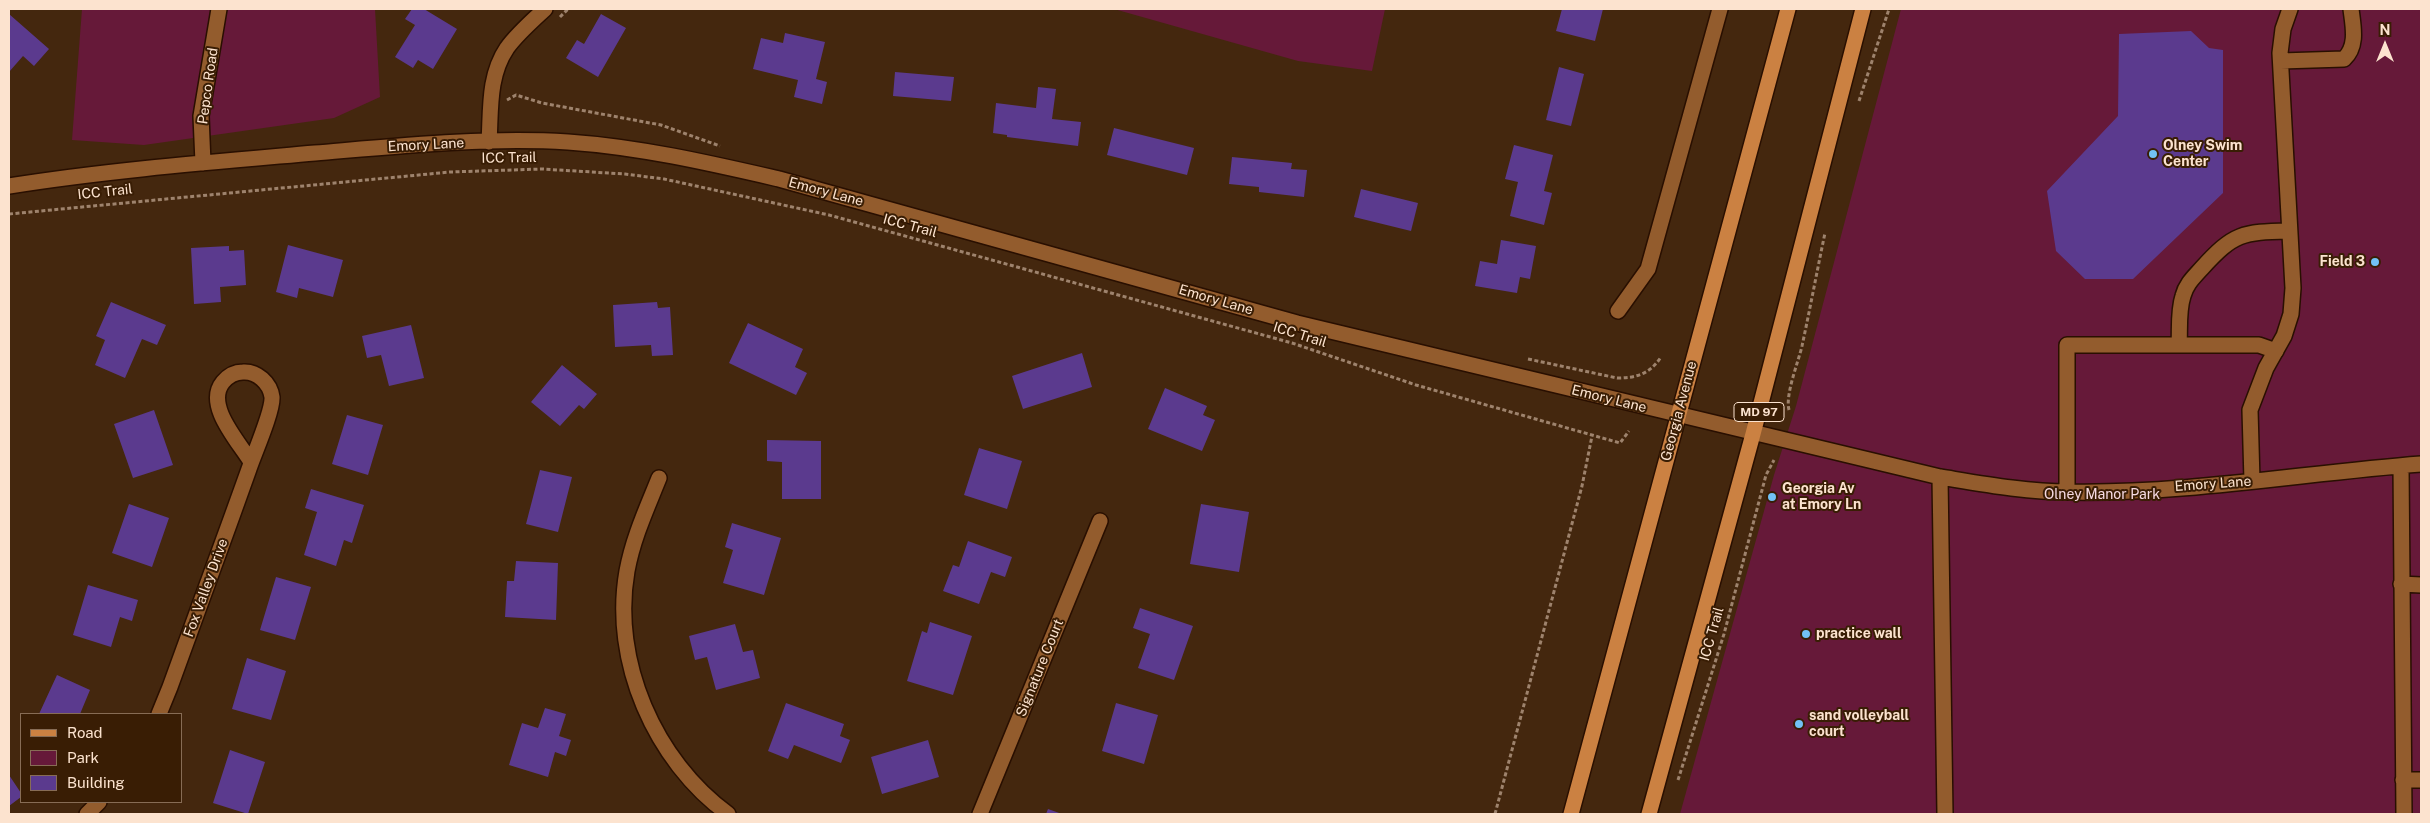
<!DOCTYPE html>
<html>
<head>
<meta charset="utf-8">
<style>
  body { margin:0 }
  #map { position:relative; width:2430px; height:823px; overflow:hidden; background:#44270e; font-family:"Public Sans",sans-serif }
  canvas { display:block }
  .frame { position:absolute; inset:0; border:10px solid #fce3cf; pointer-events:none }
  .legend { position:absolute; left:20px; top:713px; width:162px; height:90px; box-sizing:border-box; background:#391d04; border:1px solid #876c55; margin:0; padding:6px 9px; list-style:none; font-size:15px; color:#fce3cf }
  .legend li { display:flex; align-items:center; gap:10px; height:25px }
  .legend b { width:25px; border:1px solid #876c55 }
  .north { position:absolute; left:2360px; top:20px; width:50px; height:50px; -webkit-text-stroke:4px #391d04; paint-order:stroke; rotate:0deg; font-size:14px; font-weight:700; line-height:20px; text-align:center; color:#fce3cf }
  .north::after { content:''; display:block; margin:auto; width:18px; height:22px; background:#fce3cf; clip-path:polygon(50% 0,100% 100%,50% 72%,0 100%) }
</style>
</head>
<body>
<div id="map">
<canvas width="2430" height="823"></canvas>
<div class="frame"></div>
<ul class="legend">
<li><b style="height:6px;background:#cb8142"></b>Road</li>
<li><b style="height:14px;background:#661939"></b>Park</li>
<li><b style="height:14px;background:#5b3a8e"></b>Building</li>
</ul>
<div class="north">N</div>
</div>
<script>
const g = document.querySelector('canvas').getContext('2d');
g.lineJoin = 'round';
function paint(path, color) { g.fillStyle = color; g.fill(path, 'evenodd'); }
function stroke(path, color, width, dash) { g.strokeStyle = color; g.lineWidth = width; g.lineCap = dash ? 'butt' : 'round'; g.setLineDash(dash || []); g.stroke(path); }
function drawText(font, color, halo, rows, align = 'center') {
  g.font = font + ' "Public Sans",sans-serif'; g.lineWidth = 4; g.setLineDash([]); g.textBaseline = 'middle'; g.strokeStyle = halo; g.fillStyle = color; for (const [text, x, y, turn = 0] of rows) {
    g.save(); g.translate(x, y); g.rotate((+turn || 0) * Math.PI / 180); g.textAlign = isNaN(turn) ? turn : align; if (halo) g.strokeText(text, 0, 0); g.fillText(text, 0, 0); g.restore();
  }
}
paint(new Path2D(`
  M82 9H375L380 97 334 118 144 145 72 140Z
  M1114 9H1385L1372 71 1298 61Z
  M1901 9H2421V814H1680L1774 475 1796 406Z`), '#661939');
paint(new Path2D(`
  M412 9H424L457 29 433 69 418 60 413 68 395 57 415 25 405 19Z
  M1562 9H1603L1595 41 1556 31Z
  M9 14 49 49 34 66 23 56 9 72Z
  M601 14 626 28 598 77 566 58 577 40 584 44Z
  M2191 31 2209 48 2223 50V193L2133 279H2085L2056 251 2047 191 2118 116 2119 34Z
  M785 33 825 42 816 79 827 82 822 104 794 97 798 80 753 69 761 38 783 43Z
  M1559 67 1584 74 1571 126 1546 120Z
  M895 72 954 77 951 101 893 96Z
  M1038 87 1056 89 1052 119 1081 122 1078 146 1007 137V135L993 133 996 103 1036 108Z
  M1114 128 1194 148 1187 175 1107 155Z
  M1514 145 1553 155 1544 191 1552 193 1544 225 1510 216 1518 182 1505 179Z
  M1232 157 1292 163 1291 169 1307 170 1304 197 1259 192V187L1229 184Z
  M1361 189 1418 203 1411 231 1354 217Z
  M1501 240 1536 246 1530 279 1520 277 1517 293 1475 286 1480 261 1497 264Z
  M288 245 343 260 333 297 299 288 297 298 276 292Z
  M229 246V251L244 250 246 285 220 287 221 302 194 304 191 248Z
  M111 302 166 325 157 345 142 339 125 378 95 365 105 340 96 336Z
  M657 302 658 308 670 307 673 355 652 356 651 345 615 347 613 305Z
  M748 323 803 349 795 367 807 373 796 395 729 363Z
  M411 325 424 378 389 386 381 355 367 358 362 336Z
  M1082 353 1092 387 1023 409 1012 376Z
  M562 365 597 394 584 409 579 405 560 426 531 402Z
  M1165 388 1207 406 1203 415 1215 420 1202 451 1148 429Z
  M154 410 173 465 133 478 114 424Z
  M347 415 383 425 368 475 332 464Z
  M767 440 821 441V499H782V462L767 461Z
  M979 448 1022 461 1007 509 964 495Z
  M540 470 572 477 558 532 526 524Z
  M311 489 364 505 352 543 344 540 336 566 304 555 317 512 305 508Z
  M129 504 169 518 152 567 112 553Z
  M1201 504 1249 512 1239 572 1190 564Z
  M732 523 781 538 764 595 723 583 733 550 725 547Z
  M968 541 1012 557 1005 577 991 572 979 604 943 591 953 565 959 567Z
  M516 561 558 563 556 620 505 617 507 581H514Z
  M276 577 311 587 295 640 260 630Z
  M88 585 138 600 132 621 120 617 111 647 73 635Z
  M1140 608 1193 626 1174 680 1138 668 1150 634 1133 628Z
  M930 622 972 636 953 695 907 681 922 631 927 633Z
  M735 624 743 652 753 650 760 678 716 690 707 657 695 660 689 636Z
  M247 658 286 671 271 720 232 709Z
  M57 675 90 690 80 714H39Z
  M786 703 844 724 840 736 850 740 841 763 794 745 788 759 768 751Z
  M1116 703 1158 715 1144 764 1102 751Z
  M545 708 566 714 559 736 571 740 566 756 555 752 548 777 509 765 522 723 538 728Z
  M928 740 939 777 882 794 871 757Z
  M230 750 265 762 248 814 213 803Z
  M9 775 21 793V797L9 806Z
  M1048 809 1062 814H1046Z`), '#5b3a8e');
const minor = new Path2D(`
  M2281 61 2344 59C2358 46 2353 26 2351 9
  M489 142C491 110 488 76 507 48 517 34 532 21 545 9
  M203 163 201 116 219 9
  M9 186C110 170 213 162 315 153 398 146 484 137 568 142 640 147 709 163 779 179L1297 323 1940 477C1983 484 2026 492 2069 492 2187 494 2304 473 2421 464
  M1618 311 1648 269 1720 9
  M2179 345C2180 329 2178 311 2183 296 2186 284 2194 277 2202 268 2234 233 2242 232 2289 231
  M2401 466 2404 814
  M1940 477 1945 814
  M659 478C647 508 633 538 627 571 611 661 655 761 728 814
  M2252 481 2250 410 2266 368 2284 336 2291 314 2293 288 2280 53 2283 29 2290 9
  M2067 492V345H2259L2276 351
  M2401 584 2421 585
  M159 714 170 687C196 615 223 542 249 469 254 454 273 411 272 397 270 383 257 371 243 372 235 372 228 376 223 382 204 405 239 442 251 462
  M2403 780H2421
  M87 814 99 802
  M980 814 1100 521`);
const major = new Path2D(`
  M1571 814 1788 9
  M1649 814 1753 434 1863 9`);
stroke(minor, '#290f00', 18);
stroke(major, '#290f00', 18);
stroke(new Path2D(`
  M560 17 568 9
  M507 100 516 95 542 103 661 125 720 146
  M1859 101 1889 9
  M9 214 450 172 542 169 625 174 664 179 829 215 1292 343 1416 385 1620 443 1629 431
  M1528 359 1617 378C1636 378 1650 374 1661 357
  M1789 410C1785 395 1798 363 1802 346 1810 309 1817 271 1825 233
  M1678 780 1724 634 1766 475 1774 460
  M1495 814 1582 486 1592 436`), '#9e836d', 3, [4, 2.5]);
stroke(minor, '#935c2d', 15);
stroke(major, '#cb8142', 15);
for (const [x, y, r, color] of [
  [2153,154,5,"#72c1f5"],
  [2375,262,5,"#72c1f5"],
  [1772,497,5,"#72c1f5"],
  [1806,634,5,"#72c1f5"],
  [1799,724,5,"#72c1f5"]
]) { const dot = new Path2D(); dot.arc(x, y, r, 0, 2 * Math.PI); g.fillStyle = color; g.fill(dot); stroke(dot, '#391d04', 2); }
for (const [x, y, w] of [
  [1759,412,50]
]) { const box = new Path2D(); box.roundRect(x - w / 2, y - 9.5, w, 19, 4); g.fillStyle = '#391d04'; g.fill(box); stroke(box, '#fce3cf', 1); }
drawText('bold 12px', '#fce3cf', null, [
  ["MD 97",1759,412]
]);
drawText('14px', '#fce3cf', '#391d04', [
  ["Pepco Road",208,86,-82],
  ["Emory Lane",426,145,-3],
  ["ICC Trail",509,158,-1],
  ["ICC Trail",105,192,-6],
  ["Emory Lane",826,192,15],
  ["ICC Trail",910,226,15],
  ["Emory Lane",1216,300,16],
  ["ICC Trail",1300,335,17],
  ["Emory Lane",1609,399,14],
  ["Georgia Avenue",1679,411,-75],
  ["Emory Lane",2213,484,-4],
  ["Fox Valley Drive",206,588,-70],
  ["ICC Trail",1712,634,-74],
  ["Signature Court",1040,668,-68]
]);
drawText('bold 14px', '#fce3cf', '#391d04', [
  ["Olney Swim",2163,146],
  ["Center",2163,162],
  ["Field 3",2365,262,"right"],
  ["Georgia Av",1782,489],
  ["at Emory Ln",1782,505],
  ["practice wall",1816,634],
  ["sand volleyball",1809,716],
  ["court",1809,732]
], 'left');
drawText('14px', '#f6dae2', '#391d04', [
  ["Olney Manor Park",2102,495]
]);
</script>
</body>
</html>
